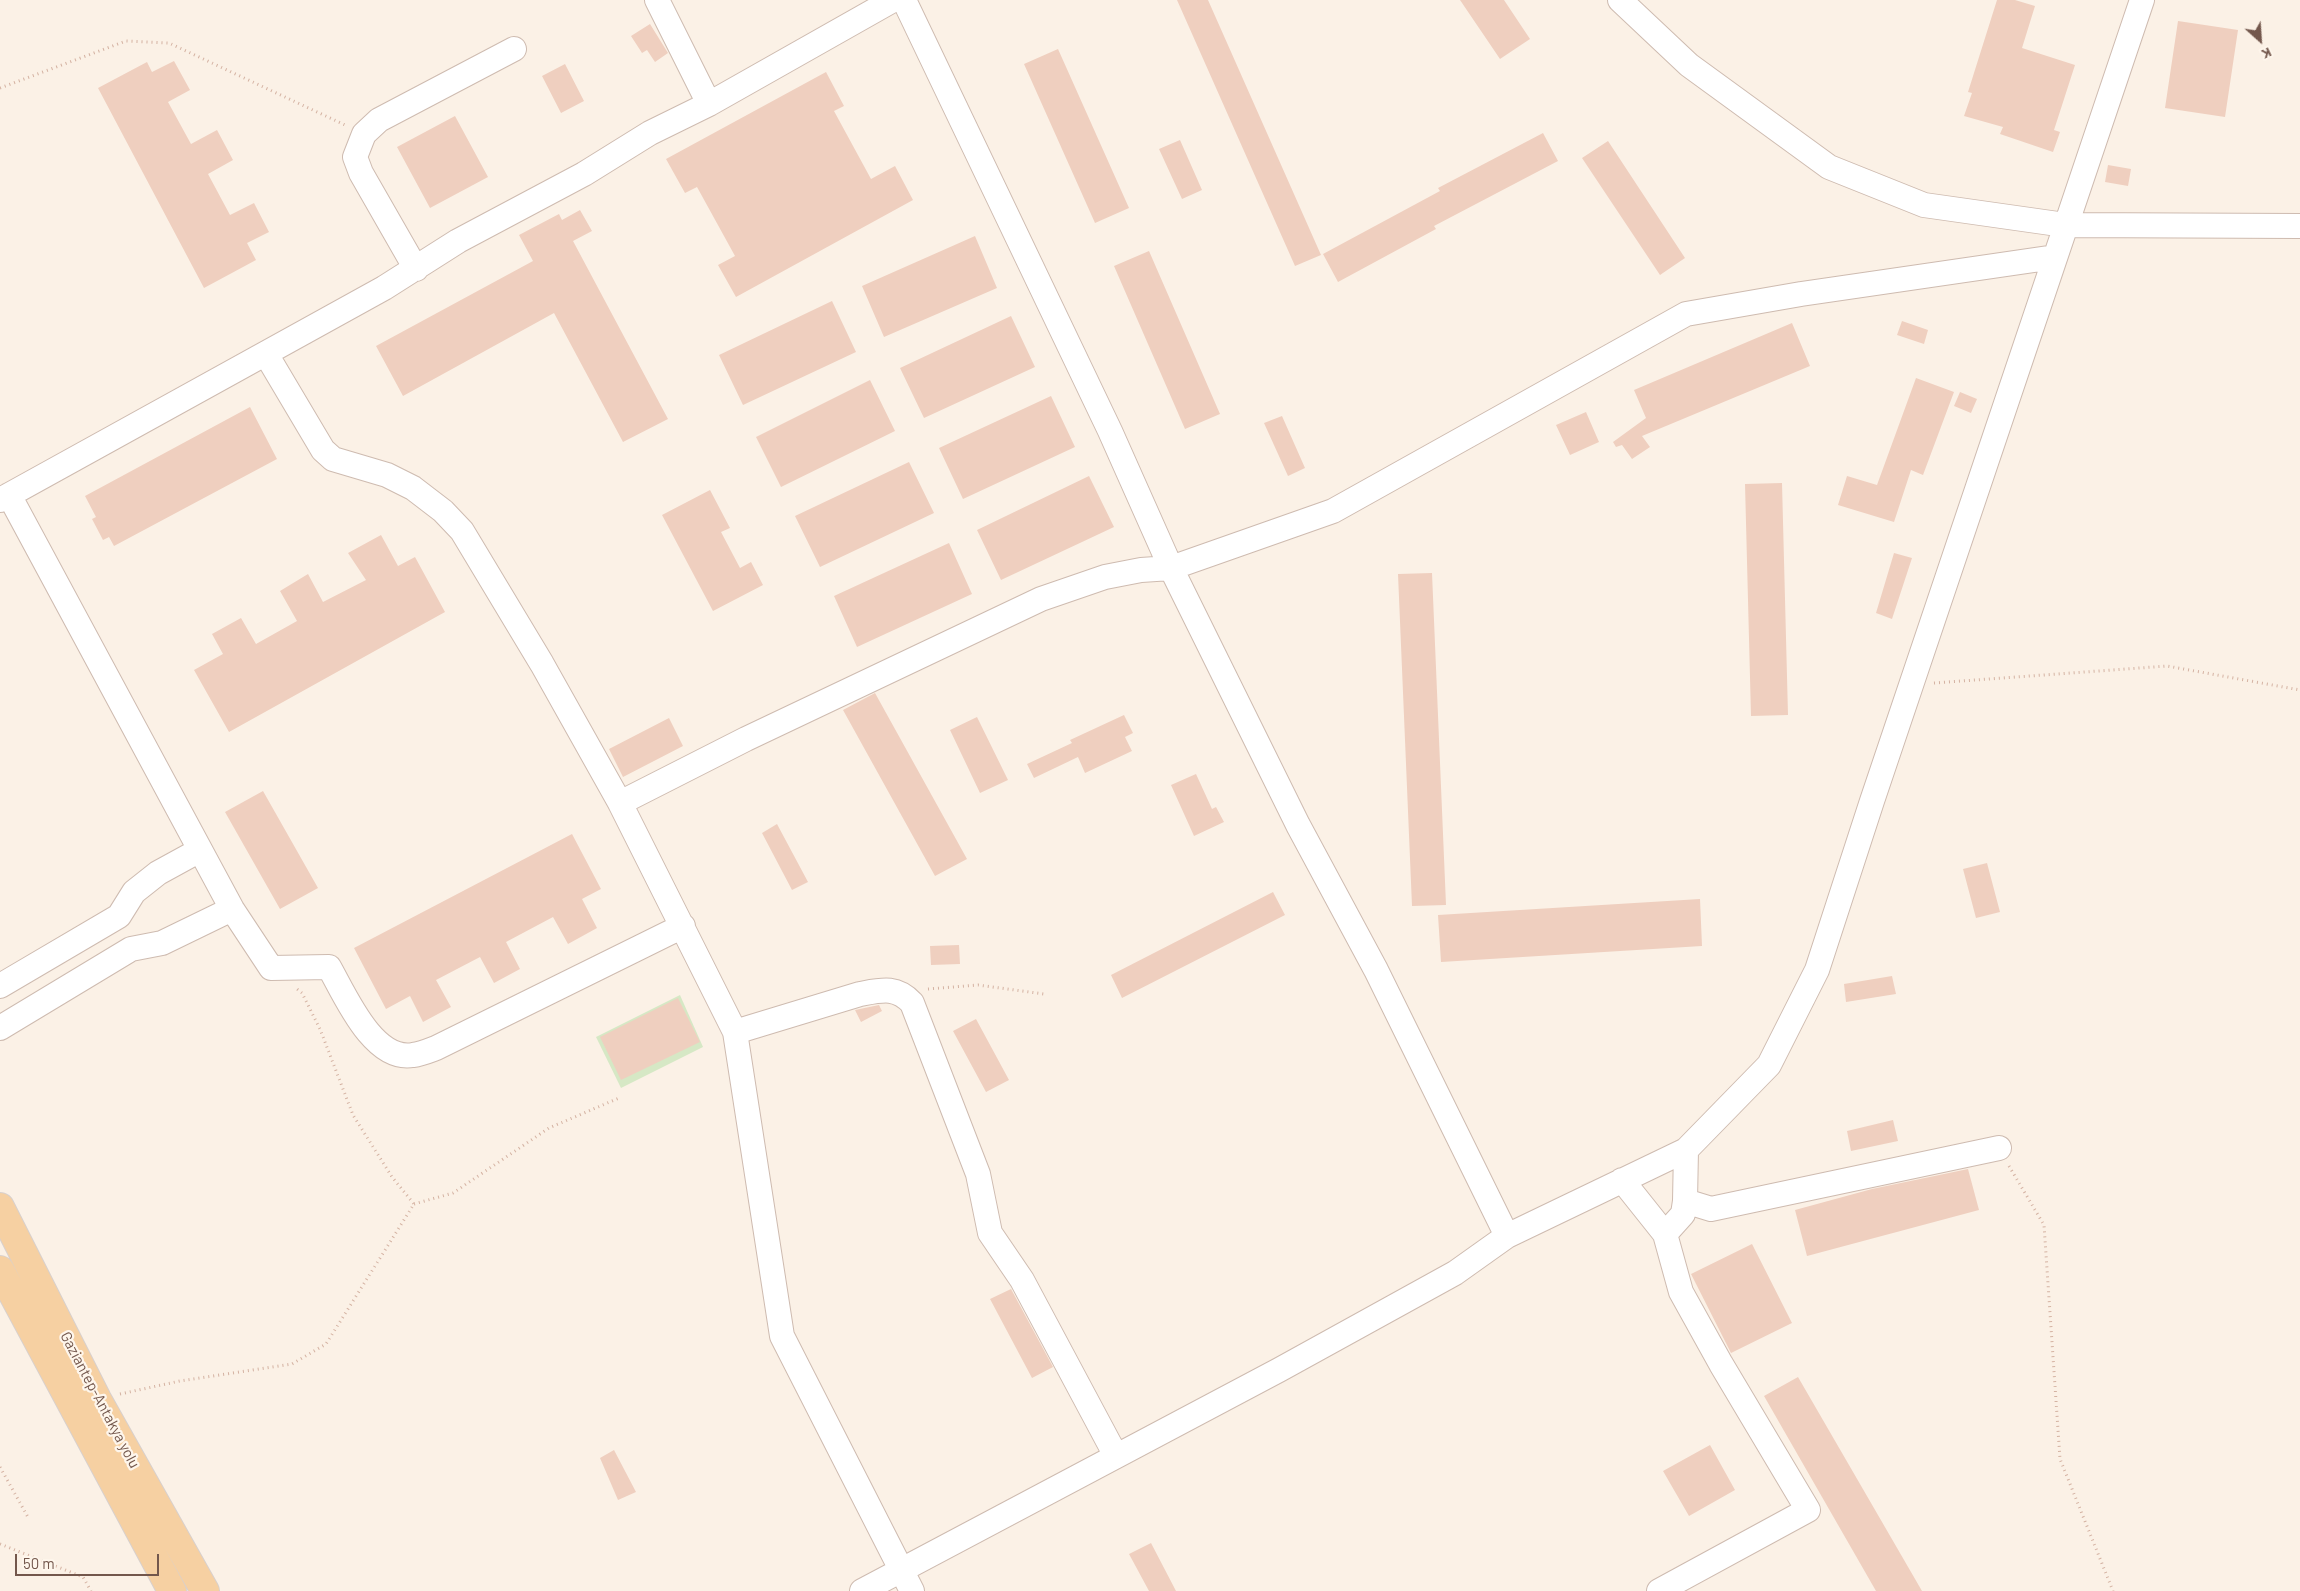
<!DOCTYPE html>
<html>
<head>
<meta charset="utf-8">
<style>
  body { margin:0 }
  #map { position:relative; width:2300px; height:1591px; overflow:hidden; background:#fbf1e6; font-family:Barlow,sans-serif }
  canvas { display:block }
  .north { position:absolute; left:2235px; top:15px; width:50px; height:50px; -webkit-text-stroke:4px #fef6ec; paint-order:stroke; rotate:154deg; font-size:14px; font-weight:700; line-height:20px; text-align:center; color:#73574c }
  .north::after { content:''; display:block; margin:auto; width:18px; height:22px; background:#73574c; clip-path:polygon(50% 0,100% 100%,50% 72%,0 100%) }
  .scale { position:absolute; left:15px; top:1554px; width:144px; height:22px; box-sizing:border-box; border:2px solid #73574c; border-top:0; padding-left:6px; font-size:15px; line-height:18px; white-space:nowrap; color:#73574c; -webkit-text-stroke:4px #fef6ec; paint-order:stroke }
</style>
</head>
<body>
<div id="map">
<canvas width="2300" height="1591"></canvas>
<div class="north">K</div>
<div class="scale">50 m</div>
</div>
<script>
const g = document.querySelector('canvas').getContext('2d');
g.lineJoin = 'round';
function paint(path, color) { g.fillStyle = color; g.fill(path, 'evenodd'); }
function stroke(path, color, width, dash) { g.strokeStyle = color; g.lineWidth = width; g.lineCap = dash ? 'butt' : 'round'; g.setLineDash(dash || []); g.stroke(path); }
function drawText(font, color, halo, rows, align = 'center') {
  g.font = font + ' Barlow,sans-serif'; g.lineWidth = 4.5; g.setLineDash([]); g.textBaseline = 'middle'; g.strokeStyle = halo; g.fillStyle = color; for (const [text, x, y, turn = 0] of rows) {
    g.save(); g.translate(x, y); g.rotate((+turn || 0) * Math.PI / 180); g.textAlign = isNaN(turn) ? turn : align; if (halo) g.strokeText(text, 0, 0); g.fillText(text, 0, 0); g.restore();
  }
}
paint(new Path2D(`
  M680 995 703 1047 621 1088 596 1037Z`), '#d6e8c5');
paint(new Path2D(`
  M1177 0H1208L1321 255 1295 266Z
  M1460 0H1504L1530 39 1500 59Z
  M1997 0H2015L2035 6 2022 48 2075 65 2054 130 2060 132 2053 152 2000 134 2003 127 1964 116 1972 93 1968 92Z
  M2178 21 2238 30 2225 117 2165 108Z
  M650 24 668 53 655 62 647 50 642 53 631 36Z
  M1058 49 1129 208 1095 223 1024 64Z
  M174 61 190 90 168 102 191 144 217 130 233 160 208 174 230 215 254 203 269 232 247 243 256 260 204 288 98 88 147 62 152 72Z
  M565 64 584 101 561 113 542 76Z
  M826 72 844 106 834 111 871 179 895 166 913 200 736 297 718 265 735 256 697 187 685 193 666 159Z
  M455 116 488 177 430 208 397 147Z
  M1543 133 1558 161 1434 226 1436 229 1338 282 1323 254 1440 191 1438 188Z
  M1180 140 1202 190 1182 199 1159 149Z
  M1608 141 1685 258 1660 275 1582 158Z
  M2108 165 2131 169 2128 186 2105 182Z
  M580 210 592 231 573 241 668 419 623 442 554 313 403 396 376 346 533 261 519 235 559 214 562 220Z
  M975 236 997 288 884 337 862 286Z
  M1149 251 1220 414 1185 429 1114 266Z
  M832 301 856 352 743 405 719 355Z
  M1011 316 1035 367 924 418 900 368Z
  M1902 321 1928 330 1924 344 1897 335Z
  M1792 323 1810 366 1642 436 1650 447 1632 459 1622 445 1616 447 1613 442 1646 418 1634 390Z
  M1916 378 1954 392 1923 475 1911 470 1894 522 1838 505 1847 476 1877 485Z
  M870 380 895 431 781 487 756 437Z
  M1960 392 1977 399 1971 413 1954 406Z
  M1051 396 1075 447 963 499 939 448Z
  M250 407 277 459 114 546 109 537 103 540 92 519 96 517 85 496Z
  M1586 412 1599 442 1570 455 1556 425Z
  M1282 416 1305 468 1288 476 1264 423Z
  M909 462 934 513 820 567 795 516Z
  M1089 476 1114 527 1001 580 977 530Z
  M1782 483 1788 715 1751 716 1745 484Z
  M710 490 730 528 721 532 740 568 751 562 763 585 713 611 662 515Z
  M381 535 398 566 415 557 445 612 229 732 194 670 223 654 212 634 241 618 256 644 297 621 280 591 308 574 323 602 366 580 348 553Z
  M949 543 972 594 857 647 834 596Z
  M1894 553 1912 558 1892 619 1876 613Z
  M1432 573 1446 905 1412 906 1398 574Z
  M875 693 967 859 935 876 843 710Z
  M1124 715 1133 733 1125 737 1132 751 1085 773 1078 757 1034 778 1027 764 1072 743 1070 740Z
  M977 717 1008 780 980 793 950 730Z
  M669 718 683 746 623 777 609 749Z
  M1196 774 1212 809 1216 807 1224 822 1194 836 1171 785Z
  M263 791 318 888 280 909 225 812Z
  M777 824 808 882 792 890 762 833Z
  M572 834 601 889 582 899 597 928 568 944 553 917 506 942 520 969 494 983 480 957 436 980 451 1007 423 1022 410 996 386 1009 354 948Z
  M1987 863 2000 912 1976 918 1963 869Z
  M1273 892 1285 915 1122 998 1111 975Z
  M1700 899 1702 946 1441 962 1438 915Z
  M959 945 960 964 931 965 930 946Z
  M1892 976 1896 994 1846 1002 1844 984Z
  M678 998 700 1042 621 1080 600 1037Z
  M879 1005 882 1011 861 1022 855 1010Z
  M976 1019 1009 1080 986 1092 953 1031Z
  M1893 1120 1898 1141 1851 1151 1847 1131Z
  M1968 1169 1979 1210 1807 1256 1795 1210 1872 1189Z
  M1752 1244 1792 1323 1731 1353 1691 1274Z
  M1011 1289 1053 1367 1032 1378 990 1299Z
  M1798 1377 1922 1591H1876L1764 1396Z
  M1710 1445 1735 1490 1689 1516 1663 1471Z
  M614 1450 636 1492 618 1500 600 1458Z
  M1151 1543 1176 1591H1149L1129 1554Z`), '#efcfbf');
const minor = new Path2D(`
  M657 0 709 104
  M904 0 1110 431 1171 568 1298 825 1376 970 1507 1236
  M1620 0 1689 65 1829 167 1924 205 2065 225 2300 226
  M416 269 361 173 355 157 364 134 379 120 514 49
  M266 354 323 450 333 459 387 475 413 488 443 511 462 531 542 664 620 803 735 1032 782 1336 912 1591
  M9 495 232 909 271 968 329 967C345 995 373 1062 413 1055 421 1054 428 1051 436 1048L683 926
  M0 500 384 288 458 241 584 174 650 133 709 104 893 0
  M620 803 746 739 1041 599 1105 577 1141 570 1171 568 1333 511 1686 314 1801 294 2055 257
  M0 986 119 916 134 892 158 873 200 850
  M0 1028 131 949 162 943 232 909
  M735 1032 860 994C882 990 896 986 912 1003L978 1174 990 1233 1022 1280 1116 1456
  M1622 1180 1665 1234 1681 1292 1721 1364 1808 1510 1659 1591
  M1685 1201 1711 1209 1999 1148
  M1665 1234 1683 1214 1685 1201 1686 1150 1769 1065 1817 970 1872 801 2142 0
  M862 1591 1279 1370 1455 1273 1507 1236 1686 1150`);
const major = new Path2D(`
  M0 1207 97 1399 205 1591
  M0 1270 172 1591`);
stroke(minor, '#cebbb0', 26);
stroke(major, '#d8d0cd', 30);
stroke(new Path2D(`
  M0 88 126 41 169 43 345 125
  M1934 683 2167 666 2300 690
  M928 989 978 985 1044 994
  M2009 1166 2044 1225 2060 1459 2113 1591
  M414 1204 453 1193 549 1128 619 1098
  M120 1394 180 1381 292 1364 326 1344 414 1204 392 1177 353 1115 320 1029 302 993 297 989
  M0 1467 29 1519
  M0 1544 83 1577 91 1591`), '#d4b2a2', 3, [1, 4]);
stroke(minor, '#fff', 24);
stroke(major, '#f6d0a2', 28);
drawText('15px', '#73574c', '#fef6ec', [
  ["Gaziantep-Antakya yolu",100,1400,62]
]);
</script>
</body>
</html>
